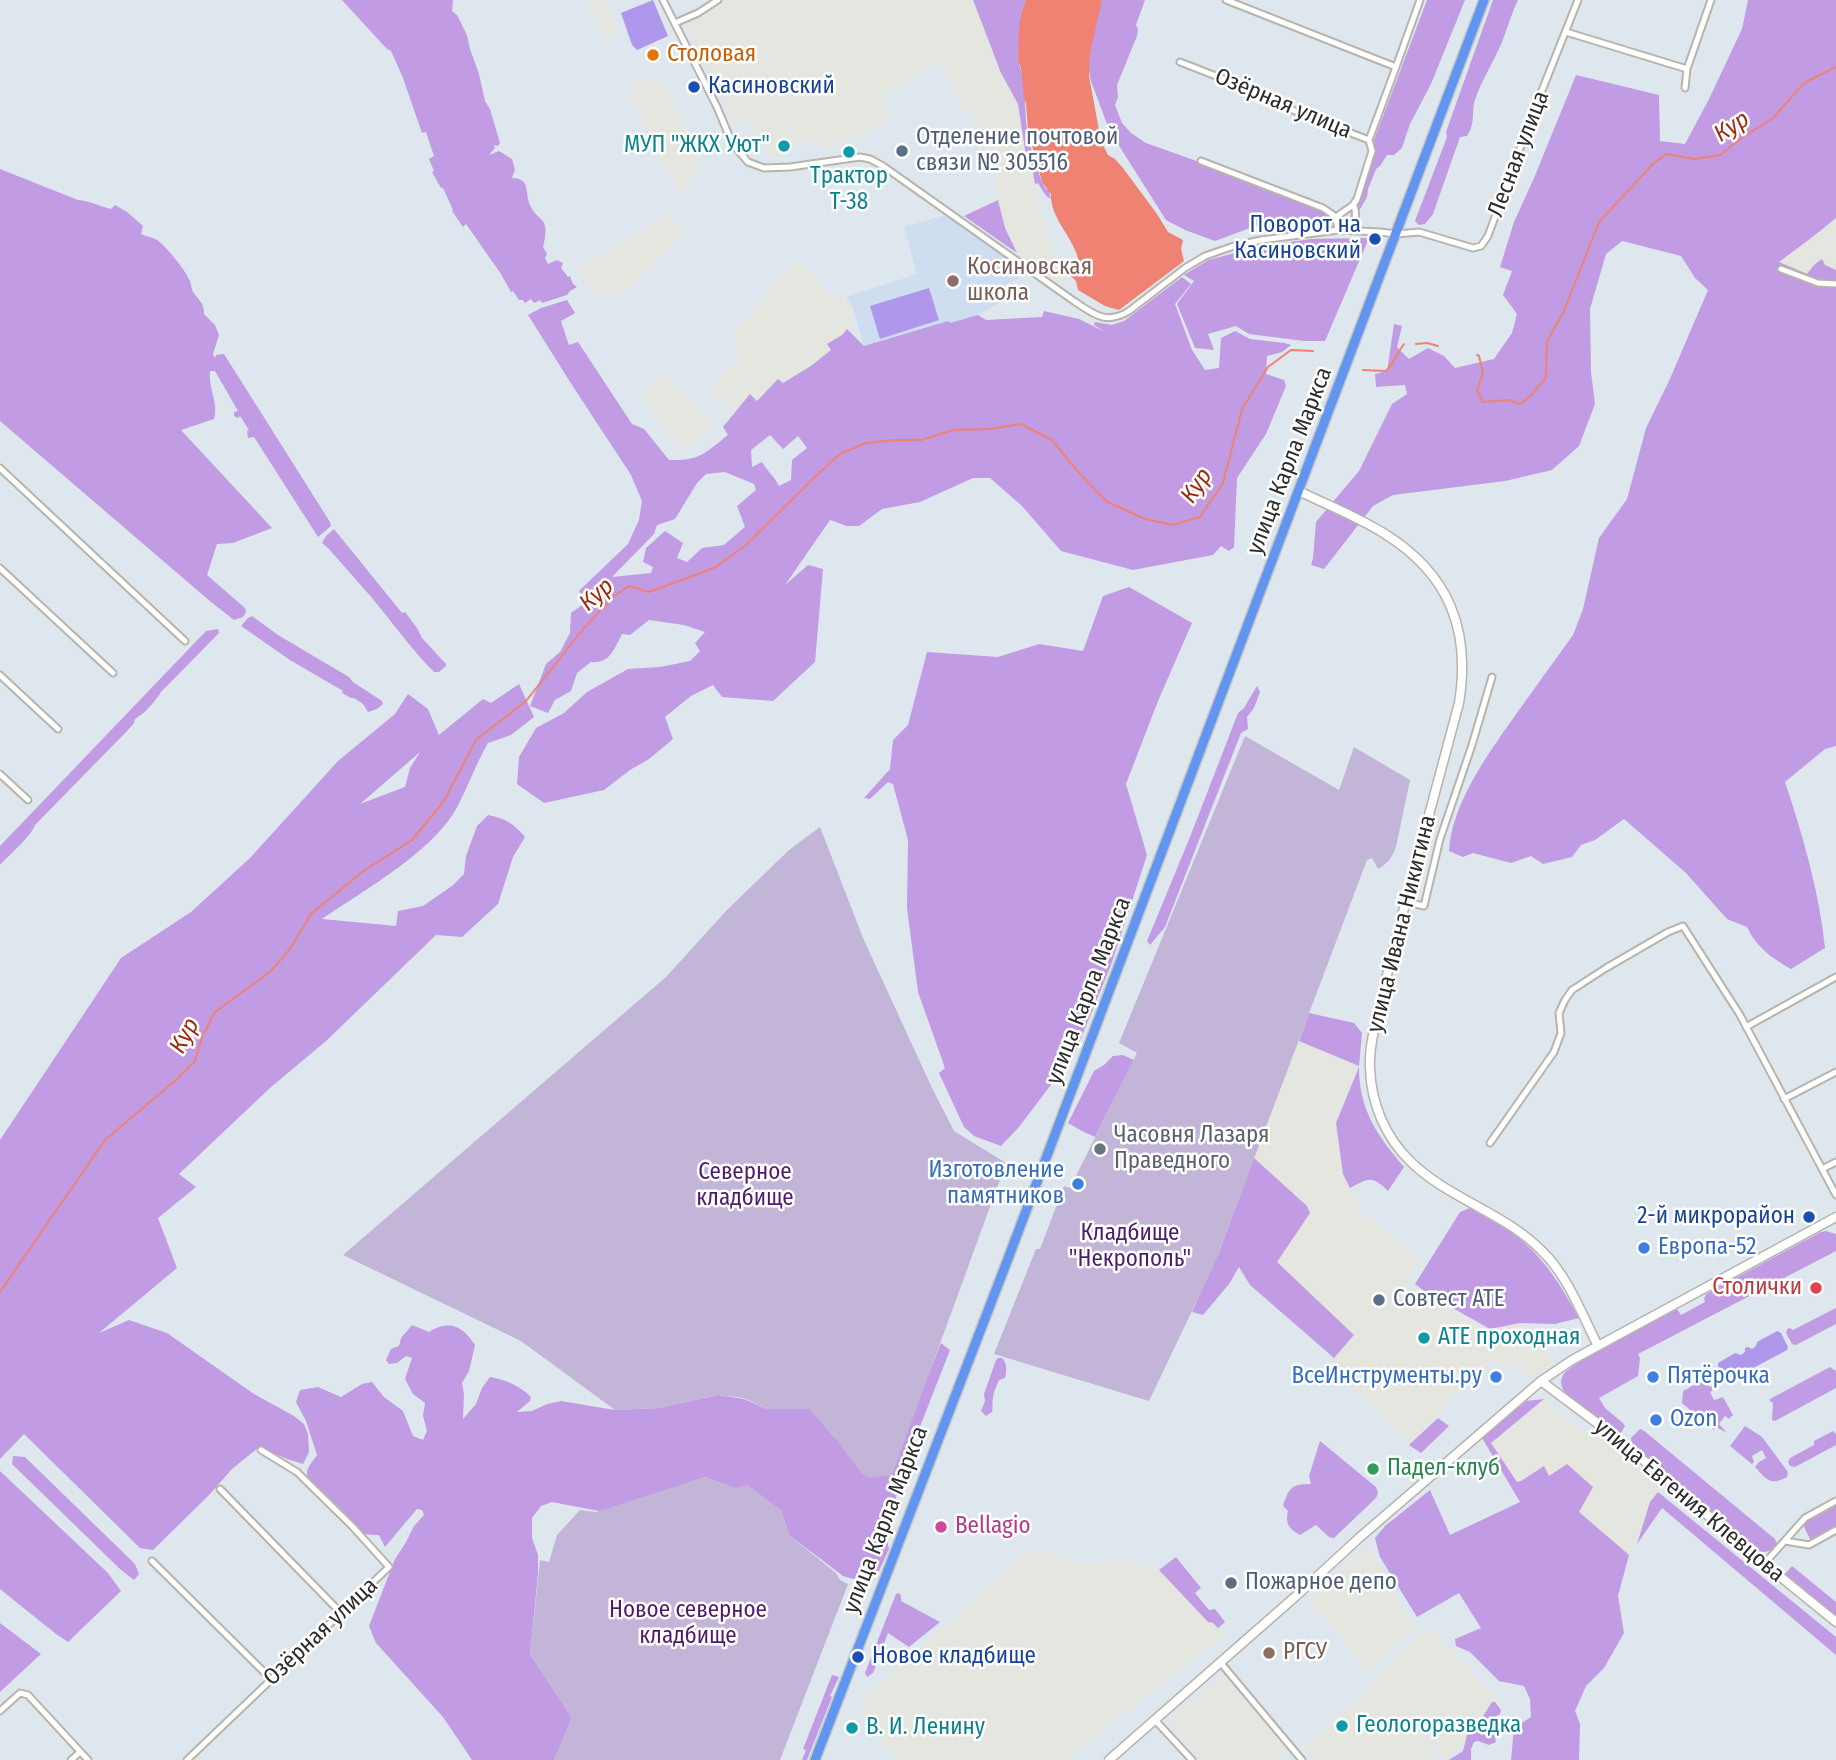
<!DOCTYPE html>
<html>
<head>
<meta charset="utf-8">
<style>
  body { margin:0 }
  canvas { display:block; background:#dee7ed }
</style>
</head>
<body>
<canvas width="1836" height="1760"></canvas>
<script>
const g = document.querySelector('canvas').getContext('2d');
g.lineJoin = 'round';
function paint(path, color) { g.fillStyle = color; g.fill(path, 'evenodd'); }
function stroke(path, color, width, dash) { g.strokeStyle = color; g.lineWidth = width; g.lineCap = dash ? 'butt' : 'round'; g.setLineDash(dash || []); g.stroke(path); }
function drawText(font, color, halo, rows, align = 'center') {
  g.font = font + ' "Fira Sans Condensed",sans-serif'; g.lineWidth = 5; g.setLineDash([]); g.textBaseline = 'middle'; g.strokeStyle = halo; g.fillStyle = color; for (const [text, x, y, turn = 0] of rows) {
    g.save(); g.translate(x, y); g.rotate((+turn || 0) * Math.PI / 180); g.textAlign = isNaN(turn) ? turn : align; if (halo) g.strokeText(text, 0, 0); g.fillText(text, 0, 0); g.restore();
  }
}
paint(new Path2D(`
  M586 0H604L619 32 608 37 611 44 607 45Z
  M723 0H973L1001 73 1018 104 1027 161H1031L1041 219 1064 280 1056 284 1020 259 1005 228 999 207 987 129 977 130 970 109 963 111 941 62 881 96 889 113 886 115 888 119 857 140 852 133 823 152 816 140 808 145 804 138 790 148V150L780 154 781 156 776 159 774 157 771 159 766 151 762 148 748 119 734 125 724 106 726 104 720 92 717 91 686 21Z
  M641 78 664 83 694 148 692 149 700 166 681 197 671 175 668 176 634 104 631 105 627 97 635 93 630 82Z
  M670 214 683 232 645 274 626 289 611 296 603 297 594 294 578 265 609 250Z
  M1836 218V270L1825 264 1814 265 1807 274 1779 262 1805 243 1812 239Z
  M800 262 834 299 846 297 852 306 855 319 842 335 827 344 831 350 811 366 783 383 777 380 757 401 750 394 735 411 710 390 743 351 729 337 767 295 769 286Z
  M666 373 714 424 686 452 651 415 654 412 642 394Z
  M1299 1041 1358 1067 1336 1123 1343 1174 1362 1212 1420 1260 1404 1283 1488 1331 1520 1324 1531 1329 1554 1362 1529 1379 1516 1361 1503 1370 1495 1358 1466 1388 1456 1393 1445 1402 1448 1405 1409 1445 1330 1363 1354 1335 1277 1262 1310 1213 1307 1206 1254 1158Z
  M1544 1399 1586 1435 1591 1432 1658 1488 1629 1555 1579 1512 1549 1476 1544 1467 1521 1481 1517 1482 1491 1443Z
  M1366 1548 1375 1558 1415 1630 1369 1672 1330 1623 1309 1603 1360 1551Z
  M1038 1549 1080 1565 1126 1560 1159 1570 1208 1622 1213 1623 1224 1635 1065 1760H900L880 1739 859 1713 863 1710 868 1696 1023 1554Z
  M1429 1627 1503 1705 1446 1759 1394 1705 1436 1754 1431 1760H1313L1304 1745 1375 1684 1372 1681Z
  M1225 1678 1286 1749 1274 1760H1201L1168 1722 1216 1681Z`), '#e5e6df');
paint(new Path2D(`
  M946 215 1013 263 1019 279 1006 284 1009 297 978 315 950 323 947 321 864 346 852 306 846 297 917 274 904 227Z`), '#ceddef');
paint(new Path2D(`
  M342 0H453L452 11 457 15 467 35 470 49 479 74 485 101 490 109 500 143 498 146 494 145 495 148 489 155 499 151 512 159 515 170 512 178C532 178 524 195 531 207 533 212 538 216 542 220 548 226 545 239 543 247L547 254 545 258 548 264 557 260 563 263 561 268 568 277 570 276 573 284 577 287 570 291 567 295 542 303 540 300 534 303 531 299 525 303 523 300H519L513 291 511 292 501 274 466 224 463 227 452 211 453 210 443 188H441L432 172 434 171 429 159 434 156 426 132 422 133 403 78 391 51 386 48Z
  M973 0H1026L1021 13 1018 61C1025 77 1025 103 1026 121 1028 142 1035 163 1042 182L1046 189 1049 190 1051 199 1046 196 1038 183 1035 184 1031 162H1027L1018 104 1001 73Z
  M1102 0H1145L1136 25 1138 29 1137 36 1117 85 1118 97 1115 105 1122 123 1131 133 1146 143 1219 169 1253 184 1332 212 1334 214 1330 220 1295 223 1263 229 1261 224 1215 241 1185 230 1166 220 1116 141 1107 124 1091 81C1085 59 1095 22 1102 0Z
  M1427 0H1465L1431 84 1410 124 1402 148 1394 155H1387L1380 166 1376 169 1368 189 1367 197 1359 211 1354 203 1375 150 1374 140Z
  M1493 0H1518C1510 16 1506 35 1498 51 1490 68 1481 82 1475 100 1471 112 1476 123 1467 136L1460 137 1433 214 1425 224 1419 225 1415 221 1447 137 1446 132Z
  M1748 0H1836V218C1817 234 1799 247 1779 262L1807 274 1814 265 1822 259 1825 265 1836 270V746L1825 749 1785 782C1803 836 1819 891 1825 948L1791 969C1772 958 1757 948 1747 927L1727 919 1686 873 1624 819 1595 840 1581 845 1572 857 1543 864 1531 856 1511 863 1473 853 1463 857 1449 851C1452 801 1491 750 1519 710 1537 685 1555 660 1573 635L1583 609 1599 538 1627 499 1646 428 1669 381 1708 290 1695 278 1681 256 1622 241 1606 254 1590 309 1591 372 1595 404 1579 446 1552 470 1505 481 1393 495 1373 506 1324 569 1311 565 1313 558 1316 522 1359 471 1392 404 1407 394 1405 385 1376 387 1375 374 1387 371 1394 324 1402 326 1397 347 1409 359 1428 348 1444 356 1455 368 1494 359 1512 333 1517 314 1503 295 1512 271 1500 267 1514 222 1534 178 1576 75 1659 95 1660 141 1685 144 1709 99 1742 29Z
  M0 169 78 200C90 201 99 206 111 209L115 205 127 212 143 226 141 234C147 237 152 237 157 240 166 246 185 270 189 279 191 282 191 286 192 290 197 299 205 303 204 314L215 325 219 335 213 354 215 358 216 355 224 354 330 522 331 526 318 537 254 437 248 438 247 431 249 430 240 416 238 418 234 416V412L238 411 215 371H210C208 387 219 405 214 419L181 430 272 528 233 543 217 544 207 575 245 608 246 612 243 617 234 620 211 602 0 421Z
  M998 200 1005 228 1017 253 964 216Z
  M1369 238 1325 341H1304L1249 334 1236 326 1208 334 1214 350 1195 348 1177 304 1194 281 1184 275 1208 260 1262 246 1311 239Z
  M1182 277 1191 284 1175 304 1192 350 1205 370 1219 368 1221 338 1235 331 1250 339 1285 343 1291 345 1282 352 1267 356 1266 374 1284 380 1286 386 1266 434 1237 478 1234 547 1229 551 1221 546 1213 555 1133 570 1061 551 1022 506 990 478H973L920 502 882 509 859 526H847L830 520 785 585 808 565 823 569 815 662 773 701 722 697 713 685 691 696 665 717 673 739 649 759 630 770 604 790 544 803 517 784 519 757 536 728 564 713 587 692 628 669 660 667 690 661 700 651 695 643 705 632 684 625 649 620 630 635 622 634C614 649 610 664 591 662L577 673 571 691 555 700 548 713 530 706 546 664 560 652 570 633 571 613 585 603 579 591 628 544 639 520 642 501 631 475 572 385 528 315 541 308 567 300 575 313 561 321 569 345 578 342 632 424 644 429 669 460C700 461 705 453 728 435L723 427 750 394 757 401 778 379 783 383 811 366 831 350 827 344 842 335 847 329 864 346 948 321 950 323 978 315 986 320 1042 317 1044 311 1079 319 1105 332 1094 325 1095 322 1112 325 1124 321ZM770 435 783 449 798 436 807 448 792 460 791 480 779 486C775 477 767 471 762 462L752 467 751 450ZM725 472 754 484 756 490 737 506 745 527 724 545 702 548 687 562 677 558 683 543 665 531 646 548 643 562 653 567 651 573 612 577 654 534 657 525 675 519 697 483 706 474Z
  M334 529 402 613 405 612 417 628 422 638 446 664V666L439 672H434C416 654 401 634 385 614 367 591 347 570 328 548L322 543 326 536Z
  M1129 587 1192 623 1158 701 1126 784 1147 855 1111 965 1075 1053 1019 1127 1001 1146 974 1136 964 1127 939 1073 945 1068 918 992 907 908 908 840 893 784 888 782 870 799 864 798 890 769 893 740 908 725 927 652 998 657 1039 644 1083 651 1103 596Z
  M252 616 278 635 349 677 353 682 382 701 383 704 377 709 368 712 363 704 354 698H351L342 693 343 691 290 660 241 626 248 618Z
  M218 629 219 633 161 692C155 702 145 713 135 719L134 723 127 731 35 825C30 838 10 854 0 865V846L206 631Z
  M519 684 534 717 511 735 488 743C475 765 467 790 455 811 429 854 364 890 322 919L396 926 398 911 423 906 452 886 464 874 466 856 477 826 488 815C505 818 514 824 525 837L513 857 498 904 462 937 436 935 326 1041 270 1088 179 1174 196 1187 158 1218 177 1268 99 1333 129 1320 167 1333 254 1394 294 1416 304 1424 308 1434 309 1452 303 1464 287 1459 259 1447 232 1469 209 1495 153 1550 140 1548 24 1434 0 1459V1140L121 958 191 912 250 858 338 761 395 714 408 694 428 709 439 735 483 699 491 703ZM420 752 410 768 405 787 360 804Z
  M1257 686 1260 692 1254 708 1247 717 1248 729 1241 733 1165 927 1150 945 1147 941 1190 837 1238 713 1244 708Z
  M1309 1013 1354 1023 1362 1033 1359 1066 1299 1041Z
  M1123 1055 1134 1060 1095 1137 1082 1131 1068 1123 1094 1071 1104 1065 1113 1056Z
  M1359 1067C1359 1110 1377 1135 1404 1167L1388 1191C1372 1175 1369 1178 1350 1188L1343 1174 1336 1123Z
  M1254 1158 1307 1206 1310 1213 1277 1262 1354 1335 1334 1358 1250 1285 1239 1267 1229 1284 1203 1315 1192 1312 1219 1252Z
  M1470 1208C1484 1217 1499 1224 1512 1233 1543 1255 1561 1286 1579 1318L1555 1324 1520 1323 1490 1329 1428 1294 1415 1284 1460 1212Z
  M1826 1231 1836 1234V1251L1638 1354 1640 1358 1638 1376 1599 1398 1605 1408 1623 1423 1625 1426 1621 1433C1611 1432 1605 1423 1597 1418 1587 1410 1555 1394 1562 1377 1565 1370 1574 1366 1579 1362L1677 1309 1681 1315 1705 1302 1704 1299 1706 1294 1821 1232Z
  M1836 1308V1324L1796 1345 1792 1344 1786 1333 1787 1329 1790 1328 1793 1330Z
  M412 1325 429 1332C450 1319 463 1327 475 1345L469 1371 462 1383 464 1394 463 1419 476 1404 482 1388 490 1377C506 1380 519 1385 531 1397L530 1401 517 1412 532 1411 547 1404 561 1401 615 1410 658 1408 718 1395 744 1399 767 1409H810L835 1438 929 1373 941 1343 950 1350 903 1470 891 1517 884 1527 889 1549 879 1571 875 1573 866 1583 860 1584 857 1580 843 1576 789 1535 781 1510 735 1488 705 1477 608 1510 599 1511 552 1502 541 1506 532 1518V1538L538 1555V1574L530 1654 572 1718 554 1760H472L443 1717 376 1643 369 1626 395 1559 405 1544 414 1526 424 1515 422 1510 417 1509 385 1547 379 1535C372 1535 364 1535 358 1531 350 1526 347 1516 341 1509 333 1499 309 1489 307 1474 306 1468 314 1460 317 1455L306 1421 296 1402 300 1390 318 1387 341 1397 362 1384 372 1382 384 1397 403 1411 413 1436 423 1440 427 1431 423 1416 425 1403 413 1394 405 1379 412 1358 406 1356 397 1363 389 1364 386 1360 391 1349 399 1346 401 1338Z
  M998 1358H1002C1007 1362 1007 1371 1005 1378L999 1380C997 1385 993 1393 993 1398 992 1403 993 1407 992 1412L986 1416 981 1411 985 1401 984 1394 996 1360Z
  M1830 1367 1836 1371V1388L1775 1421 1772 1420 1773 1403 1770 1401V1399Z
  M1707 1378 1710 1380 1707 1382 1710 1387 1714 1386 1715 1389 1710 1392 1714 1400 1723 1397 1733 1415 1729 1419 1725 1416 1719 1424 1727 1433 1716 1427 1714 1430 1682 1403 1683 1391Z
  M1544 1399 1491 1443 1517 1482 1521 1481 1544 1466 1549 1476 1567 1464 1593 1487 1579 1512 1629 1555 1618 1596 1624 1633 1604 1668 1586 1686 1575 1711 1580 1724 1579 1760H1511L1514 1728 1531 1717 1530 1699 1524 1686 1499 1681 1470 1652 1456 1646 1455 1639 1481 1628 1459 1593 1417 1617 1380 1557 1375 1538 1385 1526 1430 1490 1450 1535 1520 1502 1482 1438 1526 1401Z
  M1438 1418 1449 1426 1421 1453 1409 1445Z
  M1745 1426 1762 1437 1788 1472 1787 1477C1770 1486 1767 1480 1755 1467L1759 1462 1766 1458 1762 1450 1752 1456 1754 1462 1752 1464 1730 1446Z
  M1640 1429 1643 1430 1775 1539 1777 1544C1772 1553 1761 1554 1752 1549L1632 1448 1631 1438Z
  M1833 1431 1836 1434V1445L1795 1467 1790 1466 1788 1462 1790 1458 1814 1445V1441Z
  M1320 1441 1376 1487 1378 1493 1376 1498 1334 1538 1329 1537 1316 1525 1300 1535C1289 1529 1285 1524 1288 1511L1283 1506C1289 1487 1292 1484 1311 1484L1309 1476Z
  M13 1456 25 1457 135 1564 139 1574 134 1580 121 1570 12 1464Z
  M0 1471 108 1573 121 1591 68 1642 56 1634 0 1589Z
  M1658 1492 1836 1637V1655L1662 1508 1637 1544 1650 1502Z
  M1836 1505V1527L1816 1538 1810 1539 1803 1525 1805 1521Z
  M1176 1557 1201 1588 1195 1593 1209 1610 1215 1609 1225 1622 1218 1628 1213 1623 1208 1622 1159 1570Z
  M1792 1566 1836 1602V1617L1785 1574Z
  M899 1593 901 1596V1601L940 1622 909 1647 888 1633 873 1673 867 1677 865 1673 896 1594Z
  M0 1623 41 1654 0 1692Z
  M832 1675 839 1677 830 1696 832 1697 807 1760H802L806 1750 803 1749Z
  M1492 1702H1495L1501 1710 1500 1714 1486 1723 1487 1730 1494 1734 1496 1742 1489 1745 1478 1741 1474 1742 1471 1749V1760H1449L1463 1751 1469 1727 1482 1718Z`), '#c19be4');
paint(new Path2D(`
  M1245 736 1339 790 1354 747 1410 780 1396 847C1392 857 1388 864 1378 869L1372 858 1367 860 1213 1267 1149 1401 994 1354 1036 1249H1040L1064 1186 1070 1188 1137 1053 1119 1043Z
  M820 827 863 938 932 1088 954 1131 1006 1163 892 1475 870 1478 861 1473 835 1438 810 1409H767L744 1398 718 1395 658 1408 615 1410 521 1341 343 1255 666 977 727 910 789 850Z
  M705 1477 735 1488 748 1485 781 1510 789 1535 836 1573 840 1580 848 1584 780 1760H554L572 1718 530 1654 540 1560 549 1562 557 1535 580 1510 596 1512Z`), '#c2b5d7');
paint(new Path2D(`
  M653 0 668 36 637 50 632 45 621 13Z
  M929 288 939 320 880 339 870 306Z
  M1777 1331 1781 1333 1788 1347 1787 1350 1729 1381 1725 1379 1718 1366V1363L1735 1353 1741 1355 1745 1352V1348L1748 1347 1752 1349 1756 1346 1757 1342Z`), '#af97eb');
paint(new Path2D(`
  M1026 0H1102L1090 53 1089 76 1101 141 1108 155 1115 159 1123 168 1157 214 1168 232 1183 240 1181 249 1184 261 1119 310 1105 306 1078 290 1076 281 1061 267C1067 264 1074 268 1079 262 1074 237 1050 219 1051 194L1042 182 1028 131 1026 103 1024 98 1021 68 1018 61 1019 30 1021 13Z`), '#ef8272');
stroke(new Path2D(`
  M1416 344 1427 343 1438 346
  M1477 355 1479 356 1483 373 1477 390 1483 402 1508 400 1521 404 1531 395 1546 378 1547 342 1564 311 1599 222 1654 163 1666 154 1695 159 1720 155 1743 137 1773 118 1804 83 1836 67
  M1363 370 1386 371C1394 363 1397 353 1404 344
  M0 1292 105 1140 177 1079 195 1061 202 1037 215 1012 271 971 290 949 311 914 362 872 412 840 444 801 476 740 526 701 584 628 614 596 629 586 649 592 714 568 746 545 820 472 840 454 866 443 894 440H921L954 430 990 429 1021 424 1052 440 1078 472 1106 501 1145 519 1173 525 1200 517 1223 483 1242 409 1268 367 1291 350 1313 351`), '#ef8272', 2);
const street = new Path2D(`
  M663 0 717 107 730 138 736 148 748 162 764 168 790 167 860 157 870 159 883 166 1071 299C1092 313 1105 326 1129 311L1185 268 1205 256 1234 246 1261 240 1338 230 1380 232 1396 234 1419 232 1473 248 1481 246 1488 236 1533 113 1578 0
  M1226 0 1396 67 1369 140
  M675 23 698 13 718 0
  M1566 32 1687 69
  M1180 62 1221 78 1304 115 1369 140 1372 151 1357 199 1353 205 1336 217 1338 230
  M1396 67 1420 0
  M1685 88 1687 69 1711 0
  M1201 161 1323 208 1336 217
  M1353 205C1358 212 1354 222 1353 230
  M1781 269 1818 283 1836 284
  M0 468 185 641
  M0 568 113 673
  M0 675 58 729
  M0 774 28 800
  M1406 902 1424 906 1440 839 1472 745 1492 677
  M1746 1027 1836 977
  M1784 1099 1836 1072
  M1490 1143 1554 1052 1561 1033 1559 1013 1565 1000 1572 990 1606 968 1668 932 1683 926 1740 1015 1836 1195
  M1822 1169 1836 1162
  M220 1489 341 1613
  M1785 1541 1809 1545 1836 1530
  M152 1561 271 1679
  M1764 1564 1805 1518 1836 1501
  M1220 1662 1302 1760
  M0 1711 20 1693 28 1695 88 1760
  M1155 1720 1192 1760
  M71 1760 80 1752
  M187 1760 389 1567 352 1526 297 1472 261 1450`);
const secondary = new Path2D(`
  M1299 491C1327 505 1358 517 1385 534 1449 574 1471 630 1459 703 1439 776 1420 850 1400 923 1393 950 1386 978 1380 1005 1375 1025 1369 1047 1370 1068 1371 1103 1385 1137 1411 1162 1449 1199 1505 1213 1542 1251 1568 1276 1582 1315 1598 1346
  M1541 1381 1621 1441 1766 1565 1836 1622
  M1109 1760 1296 1596 1359 1538 1541 1381 1572 1360 1836 1217`);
const primary = new Path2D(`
  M815 1760 1006 1264 1484 0`);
stroke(street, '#b8b4ab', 9);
stroke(secondary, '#b8b4ab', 11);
stroke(primary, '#c4c4c4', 12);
stroke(street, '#fff', 5);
stroke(secondary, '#fff', 8);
stroke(primary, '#6096f1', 9);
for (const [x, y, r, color] of [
  [653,55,7,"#e8710a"],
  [694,87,7,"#1a4fb4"],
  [784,146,7,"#0f9aa8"],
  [902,151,7,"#5c6f8a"],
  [849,152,7,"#0f9aa8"],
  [1375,239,7,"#1a4fb4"],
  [953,281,7,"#8d6e63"],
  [1100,1149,7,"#6b7280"],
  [1078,1184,7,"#3f7fe0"],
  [1809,1217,7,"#1a4fb4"],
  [1644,1248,7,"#3f7fe0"],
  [1816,1288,7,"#e0444e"],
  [1379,1300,7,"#5c6f8a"],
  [1424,1338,7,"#0f9aa8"],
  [1496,1377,7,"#3f7fe0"],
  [1653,1377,7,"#3f7fe0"],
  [1656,1420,7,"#3f7fe0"],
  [1373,1469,7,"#2e9e5b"],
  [941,1527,7,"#d1479c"],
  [1231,1583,7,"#5c6f8a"],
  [1269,1653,7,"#8d6e63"],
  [858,1657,7,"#1a4fb4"],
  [1342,1726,7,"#0f9aa8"],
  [852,1728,7,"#0f9aa8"]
]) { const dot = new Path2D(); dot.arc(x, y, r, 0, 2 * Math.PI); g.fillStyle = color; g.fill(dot); stroke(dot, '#fff', 2.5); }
drawText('23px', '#c56008', '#fff', [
  ["Столовая",667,55]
], 'left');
drawText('23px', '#164399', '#fff', [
  ["Касиновский",708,87],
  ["Поворот на",1361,226,"right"],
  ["Касиновский",1361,252,"right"],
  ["2-й микрорайон",1795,1217,"right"],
  ["Новое кладбище",872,1657]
], 'left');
drawText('23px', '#2c2c2c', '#fff', [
  ["Озёрная улица",1283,104,23],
  ["Лесная улица",1519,154,-69],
  ["улица Карла Маркса",1290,461,-69],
  ["улица Ивана Никитина",1402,924,-76],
  ["улица Карла Маркса",1089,991,-69],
  ["улица Евгения Клевцова",1689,1501,40],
  ["улица Карла Маркса",886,1520,-69],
  ["Озёрная улица",321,1632,-43]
]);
drawText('23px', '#4e5e75', '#fff', [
  ["Отделение почтовой",916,138],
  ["связи № 305516",916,164],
  ["Совтест АТЕ",1393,1300],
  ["Пожарное депо",1245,1583]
], 'left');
drawText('23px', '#0d838f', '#fff', [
  ["МУП \"ЖКХ Уют\"",770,146,"right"],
  ["Трактор",849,177,"center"],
  ["Т-38",849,203,"center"],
  ["АТЕ проходная",1438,1338],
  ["Геологоразведка",1356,1726],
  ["В. И. Ленину",866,1728]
], 'left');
drawText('23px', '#785e54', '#fff', [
  ["Косиновская",967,268],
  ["школа",967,294],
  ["РГСУ",1283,1653]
], 'left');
drawText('23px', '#5b616d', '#fff', [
  ["Часовня Лазаря",1114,1136],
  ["Праведного",1114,1162]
], 'left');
drawText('23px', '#366cbe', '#fff', [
  ["Изготовление",1064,1171,"right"],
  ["памятников",1064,1197,"right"],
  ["Европа-52",1658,1248],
  ["ВсеИнструменты.ру",1482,1377,"right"],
  ["Пятёрочка",1667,1377],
  ["Ozon",1670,1420]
], 'left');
drawText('23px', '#4f1b6a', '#fff', [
  ["Северное",745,1173],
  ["кладбище",745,1199],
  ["Кладбище",1130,1234],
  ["\"Некрополь\"",1130,1260],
  ["Новое северное",688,1611],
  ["кладбище",688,1637]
]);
drawText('23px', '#be3a42', '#fff', [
  ["Столички",1802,1288]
], 'right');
drawText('23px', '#27864d', '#fff', [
  ["Падел-клуб",1387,1469]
], 'left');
drawText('23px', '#b23c85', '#fff', [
  ["Bellagio",955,1527]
], 'left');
drawText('italic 24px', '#9e2b0d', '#fff', [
  ["Кур",1732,127,-33],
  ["Кур",1197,486,-56],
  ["Кур",597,595,-42],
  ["Кур",185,1036,-62]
]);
</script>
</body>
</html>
